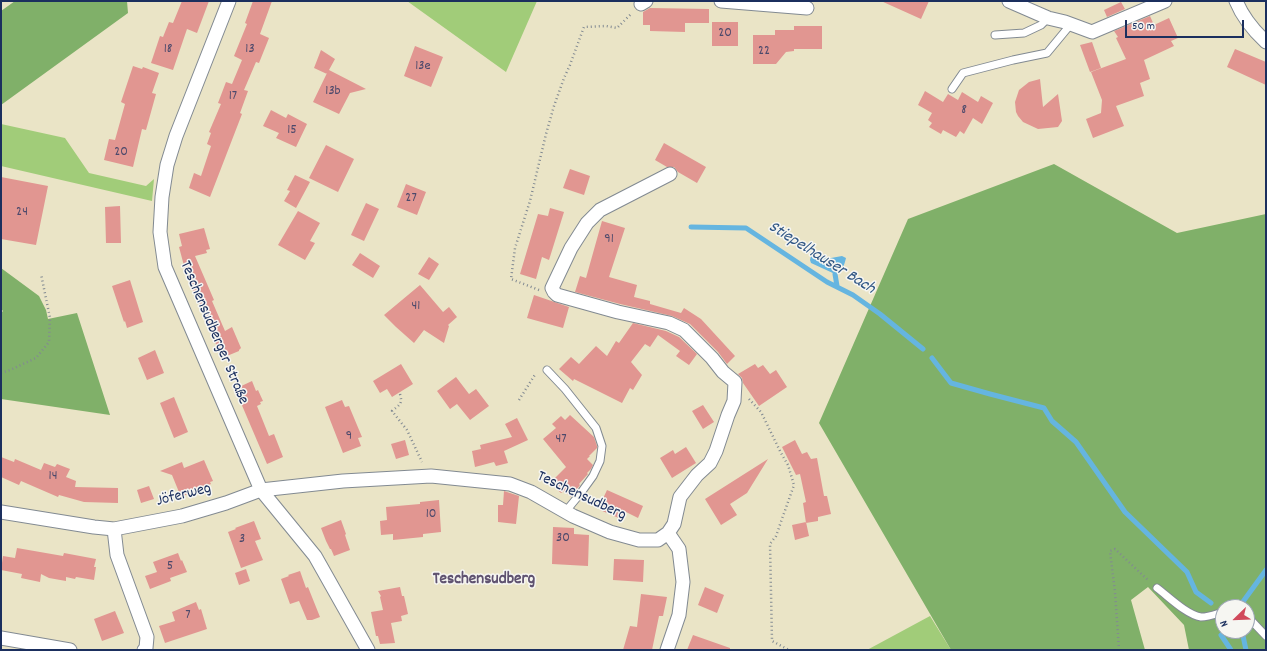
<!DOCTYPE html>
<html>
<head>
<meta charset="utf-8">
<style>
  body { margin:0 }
  #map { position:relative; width:1267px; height:651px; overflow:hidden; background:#eae4c6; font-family:Dekko,sans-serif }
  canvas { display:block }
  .frame { position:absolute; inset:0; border:2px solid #1b2f5e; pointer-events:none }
  .north { position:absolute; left:1215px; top:599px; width:40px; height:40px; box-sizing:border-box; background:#f6f6f2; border:1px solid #9ea6b7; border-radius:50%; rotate:247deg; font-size:11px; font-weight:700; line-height:16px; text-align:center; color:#1b2f5e }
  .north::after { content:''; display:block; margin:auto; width:14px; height:18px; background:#d1495b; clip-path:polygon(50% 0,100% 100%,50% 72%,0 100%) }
  .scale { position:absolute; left:1125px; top:20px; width:119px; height:18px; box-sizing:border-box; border:2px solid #1b2f5e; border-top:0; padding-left:5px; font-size:12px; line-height:14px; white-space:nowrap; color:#1b2f5e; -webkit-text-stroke:3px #f6f6f2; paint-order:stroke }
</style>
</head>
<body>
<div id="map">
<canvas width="1267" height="651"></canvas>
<div class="frame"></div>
<div class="north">N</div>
<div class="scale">50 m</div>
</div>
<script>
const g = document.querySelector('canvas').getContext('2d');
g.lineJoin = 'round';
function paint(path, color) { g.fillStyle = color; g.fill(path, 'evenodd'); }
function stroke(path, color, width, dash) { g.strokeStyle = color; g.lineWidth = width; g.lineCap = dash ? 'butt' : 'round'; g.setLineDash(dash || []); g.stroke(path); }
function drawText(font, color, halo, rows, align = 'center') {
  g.font = font + ' Dekko,sans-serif'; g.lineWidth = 3; g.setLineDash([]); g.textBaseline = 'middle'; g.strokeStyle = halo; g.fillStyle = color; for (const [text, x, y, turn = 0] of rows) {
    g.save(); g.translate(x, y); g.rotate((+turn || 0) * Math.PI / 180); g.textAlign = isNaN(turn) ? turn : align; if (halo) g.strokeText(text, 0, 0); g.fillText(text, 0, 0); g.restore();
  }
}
paint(new Path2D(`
  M407 1H537L506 72Z
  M1 124 65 138 89 173 146 186 154 179 152 201 1 166Z
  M930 616 951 650H867Z`), '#a1cc79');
paint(new Path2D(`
  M15 1H127L128 13 1 105V11Z
  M1054 164 1177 233 1266 214V650H1189L1184 625 1148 587 1131 600 1145 650H951L819 423 908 219ZM1223 607H1247V631H1223Z
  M1 268 39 296 46 310 48 319 77 313 110 415 1 399V313L3 311 1 309Z`), '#80b069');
paint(new Path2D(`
  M811 256 831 258 842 256 846 258C844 266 843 270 835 274L811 263 810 260Z`), '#65b5e0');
stroke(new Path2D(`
  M691 227 746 228 827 282 853 295 880 314 923 349
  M835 274 837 286
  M932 358 951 383 990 394 1044 408 1052 421 1076 442 1125 512 1187 572 1196 592 1211 603
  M1242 603 1266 570
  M1242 631 1246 650
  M1221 635 1231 650`), '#65b5e0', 5);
paint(new Path2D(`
  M182 1H209L197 33 187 29 173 70 151 63 160 36 163 37 169 22 173 23Z
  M253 1H272L260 34 269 38 259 63 256 62 244 90 248 91 240 113 242 114 210 197 189 188 194 173 201 176 211 146 207 144 211 133 209 132 221 104 218 103 226 82 232 84 242 60 234 56 247 24 245 23Z
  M881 1H929L921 19Z
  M1121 2 1125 9 1107 17 1104 10Z
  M650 8 709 9V23H685V32L650 31V25H643V12Z
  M1150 16 1154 25 1169 18 1178 38 1171 41 1174 46 1144 60 1150 79 1140 83 1144 96 1116 106 1124 126 1093 138 1086 119 1101 113 1102 100 1091 72 1126 59 1116 38 1118 37 1114 31Z
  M712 22H738V46H712Z
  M794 26H822V49H794V51L786 52 776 64H753V35H775V30H794Z
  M1092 42 1101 68 1090 72 1080 45Z
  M415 46 443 57 431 87 404 76Z
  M1235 49 1266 62V85L1227 67Z
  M321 50 335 59 329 70 366 89 350 93 339 114 313 102 327 73V74L314 68Z
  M133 66 142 69 143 67 159 73 152 93 156 94 146 130 142 129 133 167 104 160 109 139 115 140 125 104 121 102Z
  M1040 79 1043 107 1058 94 1062 121 1058 127 1038 129 1023 122 1018 116 1016 112 1015 102 1019 90 1029 82Z
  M925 91 943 102 948 94 958 100 962 92 978 102 981 96 993 103 982 124 973 118 964 134 960 131 956 137 943 130 941 134 929 127 932 123 928 120 932 113 918 105Z
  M271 110 286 118 288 114 307 124 296 147 276 138 279 133 263 126Z
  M664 143 706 167 697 183 678 172 674 167H667L655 160Z
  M326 145 354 159 338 192 309 178Z
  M570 169 590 176 584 195 563 188Z
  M295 175 310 182 296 208 284 201 290 191 287 190Z
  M1 177 48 186 36 245 1 239Z
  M406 184 426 192 417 215 397 207Z
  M366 203 379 209 364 241 351 235Z
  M120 206 121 243H106L105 207Z
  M550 208 564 212 549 260 542 257 536 279 520 274 538 214 548 216Z
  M298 211 320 223 310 241 315 243 305 260 278 245Z
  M602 221 625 228 609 277 637 285 634 297 650 301V304L681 313 684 308 701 319 735 356 727 364 718 352 690 324 672 316 620 304 575 292 580 276 586 278Z
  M204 228 210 249 206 250 207 253 195 256 214 300 212 301 225 331 232 327 241 348 239 350V351L222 358 187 277 179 247 182 246 179 234Z
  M360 253 380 266 373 278 352 265Z
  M429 257 439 264 429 280 418 274Z
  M130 280 143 322 127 328 125 321 124 322 112 286Z
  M420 285 443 312 449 307 457 317 448 325 449 326 444 343 424 330 414 343 396 327 384 315Z
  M534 295 569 307 563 328 527 318Z
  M633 323 666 331 679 337 697 354 689 365 676 356 680 351 658 335 650 347 645 344 631 362 642 375 633 390 630 388 622 403 574 379 573 381 559 369 571 357 579 364 596 346 607 356 616 341 619 343Z
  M155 350 164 373 147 380 138 358Z
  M401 364 413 384 392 397 387 389 380 393 373 381Z
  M755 364 758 368 763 365 770 374 776 370 787 387 759 406 743 383 742 378 738 374Z
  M456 377 469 394 476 389 489 406 470 420 457 404 450 409 437 391Z
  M252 381 256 391 258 390 263 401 260 402 261 404 257 406 269 436 274 434 283 457 267 464 235 389Z
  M174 397 188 432 174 438 160 403Z
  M342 400 345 407 349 406 362 437 358 438 361 446 343 453 325 407Z
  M703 405 714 422 703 429 692 411Z
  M570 415 594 437 597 446V448L589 456H590L587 459 593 465 591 469 587 473 588 474 579 484 580 485 571 497 564 491 561 493 550 483 566 467 543 439 556 428 552 424 561 416 565 420Z
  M517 418 528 440 504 451 508 463 496 466 494 462 475 467 472 451 481 449 480 445 512 437 505 424Z
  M405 440 409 455 396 459 391 444Z
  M795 440 802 454 807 452 811 459 817 458 824 496H827L831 514 818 517V521L806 523 803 503 806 502 800 474 796 475 782 447Z
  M686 447 696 463 672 478 660 458 673 450 675 454Z
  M1 457 14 462 15 459 41 470 44 463 55 467 57 464 70 469 66 477 76 481 75 487 118 488V503L84 502 59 495 58 497 21 481 19 485 1 477Z
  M768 459 747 493 730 504 737 515 721 525 705 499Z
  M204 460 213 481 210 482 211 484 181 497 172 475 160 471 182 462 184 468Z
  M149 486 154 499 141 503 137 490Z
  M607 490 643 506 638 518 624 511 621 519 600 510V505Z
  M504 491 519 496 516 524 498 522V505H503Z
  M439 500 441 532 423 534V537L393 540V534L381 535 380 521 387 520 386 507 420 504V502Z
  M341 520 346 534 345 535 350 550 334 556 331 549H330L326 541 321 528Z
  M254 521 261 539 255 541 263 560 241 568 228 532 236 529 235 528Z
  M806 522 809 536 795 540 792 525Z
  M553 527 574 528V534L589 535 588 566 552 564Z
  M17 548 63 556 64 553 96 559 94 567H96L94 580 76 577 75 579 66 577V581L49 578 41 574 40 582 21 578 22 574 1 570 3 556 15 558Z
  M178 553 181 561 182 560 187 572 170 578 171 581 150 589 145 576 157 572 153 562Z
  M614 559 644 560 643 582 613 580Z
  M246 569 250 581 239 585 235 573Z
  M300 571 306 588 308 587 320 617 312 620H307L299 601 290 604 281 579 289 576 288 575Z
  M400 587 402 596H404L408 614 401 616 402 621 391 623 395 643 380 644 378 636H376L371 612 383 610 380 597 381 596 378 591Z
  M705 587 724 595 717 613 698 605Z
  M641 594 667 597 663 616H659L652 650H623L630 626 637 627Z
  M196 602 199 610 201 609 207 629 165 643 159 626 175 621 172 612Z
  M115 611 124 633 102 641 94 619Z
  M693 635 730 648V650H687Z`), '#e19691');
const service = new Path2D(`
  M995 35 1024 33 1041 25 1048 18
  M952 89 963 73 1013 60 1047 53 1071 24
  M547 370 565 389 596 428 602 446 600 461 593 476 580 494 566 511
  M1157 588C1169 597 1187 615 1201 617 1209 617 1216 614 1223 612
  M1247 616 1266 636`);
const minor = new Path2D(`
  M229 1 176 136 167 165 162 197 160 232 165 267 261 490 315 556 368 650
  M721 1 807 8
  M1009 1 1048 18 1065 22 1092 32 1165 1
  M1236 1C1243 18 1253 30 1266 42
  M641 4 646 1
  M1 512 94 527 114 529 182 516 226 503 261 490 343 481 431 476 510 484 531 492 573 516 610 532 639 540H658L668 533 674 524 680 497 697 475 710 463 716 451 728 415 734 401 735 382 723 372 712 358 684 330 669 323 618 312 557 295 554 292 552 288 571 248 587 223 600 210 670 174
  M114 529 117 555 147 637 146 648 144 650
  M1 638 70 650
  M667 650 679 615 683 582 679 549 668 533`);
stroke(service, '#828a92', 9);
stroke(minor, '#828a92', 15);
stroke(new Path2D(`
  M539 290 511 279 515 248 530 201 546 134 554 106 564 78 570 65 584 27 606 26 617 28 632 13
  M1 373 10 370 36 358 49 342 50 318 41 274
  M400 394C403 404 399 405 392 411L407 430 422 462
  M749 399 761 412 781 453 788 465 794 485 776 536 770 544 772 641 789 650
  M519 400 536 373
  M1119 650 1115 592 1110 551 1115 549 1149 581`), '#828a92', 2.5, [1, 3]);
stroke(service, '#fff', 7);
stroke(minor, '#fff', 13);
drawText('14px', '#4c496b', null, [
  ["20",725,34],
  ["18",168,50],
  ["13",250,50],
  ["22",764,52],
  ["13e",423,67],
  ["13b",333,92],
  ["17",233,97],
  ["8",964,111],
  ["15",292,131],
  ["20",121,153],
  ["27",411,199],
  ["24",22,213],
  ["91",609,240],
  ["41",416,307],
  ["9",349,437],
  ["47",561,440],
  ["14",53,477],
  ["10",431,515],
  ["30",563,539],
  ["3",242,540],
  ["5",170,567],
  ["7",188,616]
]);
drawText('16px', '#1b2f5e', '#f6f6f2', [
  ["Teschensudberger Straße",213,333,67],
  ["Jöferweg",184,496,-14],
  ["Teschensudberg",581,497,25]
]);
drawText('italic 17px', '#315785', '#f6f6f2', [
  ["Stiepelhauser Bach",821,259,32]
]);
drawText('bold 17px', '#605370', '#f6f6f2', [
  ["Teschensudberg",484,581]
]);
</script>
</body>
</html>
